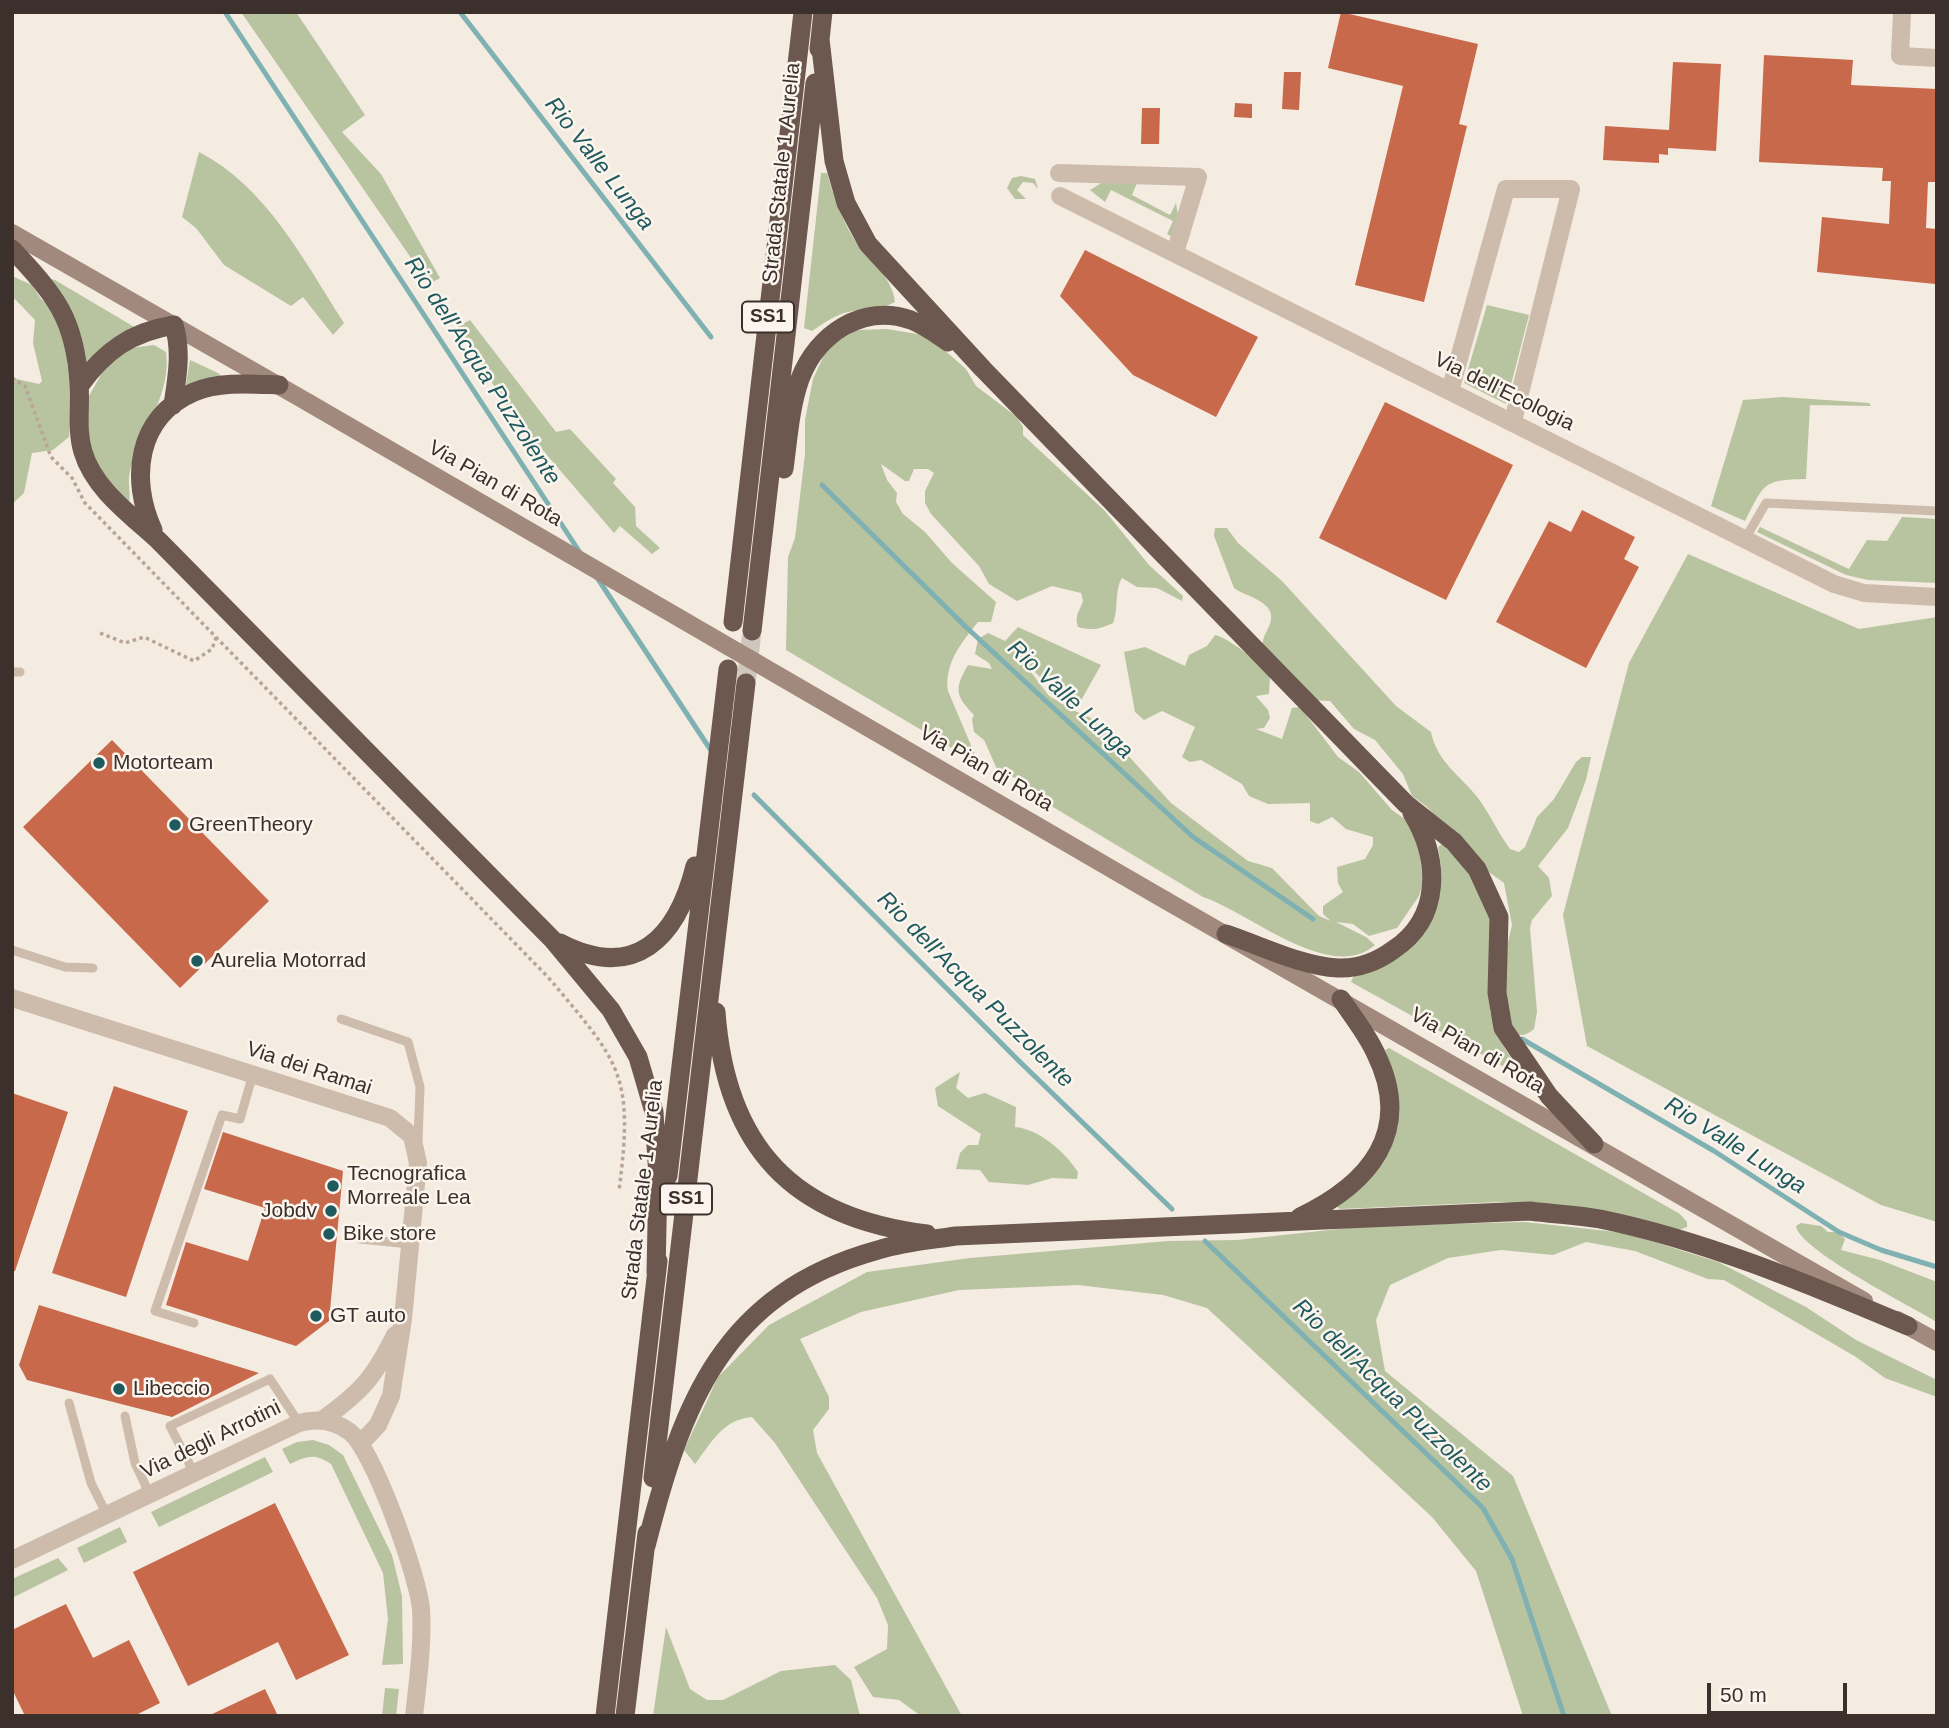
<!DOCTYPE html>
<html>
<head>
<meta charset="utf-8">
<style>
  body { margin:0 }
  #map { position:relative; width:1949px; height:1728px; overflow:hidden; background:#f4ebe1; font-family:Helvetica,sans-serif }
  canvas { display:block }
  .frame { position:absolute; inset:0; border:14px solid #3b302b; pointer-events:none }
  .scale { position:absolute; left:1707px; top:1683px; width:140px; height:32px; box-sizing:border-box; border:4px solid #3b302b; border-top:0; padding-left:9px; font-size:21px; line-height:24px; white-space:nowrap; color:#3b302b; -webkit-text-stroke:5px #fbf5ee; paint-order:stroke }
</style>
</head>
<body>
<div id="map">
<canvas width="1949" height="1728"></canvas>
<div class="frame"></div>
<div class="scale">50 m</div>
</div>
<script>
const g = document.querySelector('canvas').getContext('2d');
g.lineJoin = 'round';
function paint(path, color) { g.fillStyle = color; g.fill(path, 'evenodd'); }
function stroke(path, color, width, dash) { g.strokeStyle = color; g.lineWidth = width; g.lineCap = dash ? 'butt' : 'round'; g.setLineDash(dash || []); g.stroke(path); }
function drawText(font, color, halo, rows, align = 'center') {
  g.font = font + ' Helvetica,sans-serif'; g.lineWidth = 5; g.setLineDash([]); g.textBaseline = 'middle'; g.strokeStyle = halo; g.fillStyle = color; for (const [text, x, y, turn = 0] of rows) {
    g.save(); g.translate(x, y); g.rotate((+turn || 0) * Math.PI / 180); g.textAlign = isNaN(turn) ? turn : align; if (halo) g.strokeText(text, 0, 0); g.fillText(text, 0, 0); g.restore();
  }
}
paint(new Path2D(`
  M241 12H296L365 115 342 132 381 174 440 278 429 284Z
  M199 152C267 187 304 261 344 323L333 335 303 297 291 306 224 265 196 228 182 217Z
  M821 173H827C833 195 842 220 854 239 868 259 893 278 895 302 880 311 858 308 841 314 831 318 821 325 812 331L804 328Z
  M1021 176 1035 179 1038 189 1033 183 1023 182 1017 190 1026 199H1015L1007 188 1012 178Z
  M1103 182 1137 183 1132 195 1170 215 1176 203 1178 215 1172 237 1167 234 1173 221 1111 190 1105 202 1090 190Z
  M12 276 32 285 41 299 55 310 70 354 67 365 73 383 69 437 53 450 32 453 24 493 12 504V378L39 384 42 381 33 343 35 320 12 296Z
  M50 279 55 280 136 328 86 365C83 331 69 307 50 279Z
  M1487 305 1529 315 1506 404 1464 383Z
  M470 320 556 432 570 429 616 479 613 483 635 507 636 526 660 548 652 554 620 526 614 533 509 411 458 326Z
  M887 329 923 335 934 341 966 369 976 386 1017 417 1023 427V435L1105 511 1149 565 1183 596 1182 601 1157 588 1137 587 1122 578C1114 591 1119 608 1113 623 1101 629 1091 631 1078 627 1074 615 1080 611 1083 601L1081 593 1052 586 1017 601 989 584 979 566 931 514 925 503V491L934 473 928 469H914L909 481H905L881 464 887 480 897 493 896 502 903 514 925 532 952 563 996 602 991 622H978C962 642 944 663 948 691L979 764 786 650 788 557 795 538 805 454V420L813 379 825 353 833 344 857 330Z
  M154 345 166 352C172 394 141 431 130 471 127 482 131 493 129 504L122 502 88 452 86 401 105 368 131 348Z
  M190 360 218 373 221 376 185 390Z
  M1783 397 1869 403 1871 406 1810 405 1806 479C1762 480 1765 483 1745 521L1711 506 1743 400Z
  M1902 517 1937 519V583L1868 580 1846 575 1757 532 1760 527 1849 569 1867 540 1887 541Z
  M1215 528H1227L1238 543 1282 581 1396 706 1431 732C1437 762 1460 775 1478 798 1490 814 1498 833 1510 849L1519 852 1525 847 1537 817 1554 799 1576 762 1582 757H1591L1586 780 1568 828 1538 866 1549 878 1552 896 1532 920 1530 928 1537 1012 1534 1029C1527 1035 1521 1037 1513 1033L1506 1002V950L1512 925 1504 883 1486 870 1426 806 1412 796 1403 774 1375 740 1354 729 1330 701 1308 700 1262 651C1262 633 1270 630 1271 619 1274 601 1244 596 1234 588L1214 536Z
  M1688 554 1859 629 1937 617V1222L1881 1205 1587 1046 1563 915 1629 663Z
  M1018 627 1101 665 1075 711 1091 718 1108 733 1171 803 1248 861 1272 868 1319 916 1331 921 1323 914V906L1343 892 1338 883 1337 867 1365 859 1373 845V837L1346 829 1332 817 1318 824 1310 821V803L1268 804 1249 796 1242 784 1201 760 1190 762 1182 757 1195 727 1162 711 1144 720 1135 712 1124 652 1145 647 1185 666 1189 655 1207 646 1215 635C1228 637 1264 666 1270 677L1269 694 1256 696 1268 710 1270 718 1264 728 1256 729 1282 739 1292 708 1300 707 1338 757 1359 772 1392 810 1409 822 1419 842 1423 883 1419 896 1397 928 1369 936 1353 924 1336 922 1366 937 1375 945C1330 984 1249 912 1203 897L1028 792 1021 781 997 769 984 740 974 732 972 719 974 715C955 695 954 689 968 665L992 669 989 663 975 654 978 639 988 633 1005 641ZM1021 659H1022L1073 710 1049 696Z
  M1442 844 1465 866 1490 914V1011L1505 1049 1514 1061 1513 1068H1506L1351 982 1354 975 1432 916C1442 894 1443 870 1438 847Z
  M1389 1048 1680 1214 1687 1222V1227L1679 1230 1539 1204 1500 1202 1340 1209 1336 1206C1392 1167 1410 1115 1385 1050Z
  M960 1072 956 1088 968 1098 985 1093 1016 1107 1015 1127C1039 1129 1065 1152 1078 1172L1077 1179 1052 1178 1028 1185 989 1182 980 1170 956 1169 960 1153 968 1145H978L981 1134 938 1106 935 1088Z
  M1525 1222 1626 1233 1718 1262 1806 1307 1856 1340 1937 1380V1397L1885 1378 1856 1357 1724 1280 1708 1279 1635 1251 1586 1242 1553 1255 1501 1250 1448 1258 1390 1285 1376 1320 1385 1371 1513 1476 1612 1716H1523L1476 1571 1432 1517 1207 1308 1163 1295 1078 1285 959 1290 861 1312 800 1339 829 1397V1409L813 1430 817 1453 962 1716H921L899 1700 873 1697 854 1667 887 1649 888 1625 877 1598 775 1443 752 1417C722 1420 712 1442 695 1464L684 1450 718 1377 769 1325 867 1272 970 1258 1168 1241 1237 1240 1366 1226Z
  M1801 1223 1821 1226 1828 1232H1838L1845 1239 1841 1250 1880 1260 1937 1282V1322C1912 1307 1798 1249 1796 1226Z
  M313 1440 329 1445 343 1455 392 1555 402 1596 403 1664 382 1665 388 1619 383 1573 331 1464C315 1453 307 1456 290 1464L282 1449 297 1442Z
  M265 1457 273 1472 159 1527 151 1512Z
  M120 1527 127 1542 84 1563 77 1548Z
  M58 1558 68 1570 12 1598V1579Z
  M666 1627 690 1689 707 1700H723L781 1671 835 1665 851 1680 860 1716H653Z
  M385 1688 399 1689 396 1716H382Z`), '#b8c4a0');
stroke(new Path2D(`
  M225 12 581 554
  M460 12 711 337
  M822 485 967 628 1193 837 1313 919
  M596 576 710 749
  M754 795 1020 1062 1172 1209
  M1522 1039 1714 1151 1839 1232 1881 1250 1937 1267
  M1205 1241 1483 1508 1512 1559 1564 1716`), '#7fb0b2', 5);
paint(new Path2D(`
  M1341 12 1478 44 1459 124 1467 126 1424 302 1355 285 1403 86 1328 68Z
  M1764 55 1853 60 1851 85 1937 89V182H1928L1926 228 1937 229 1935 284 1817 272 1822 217 1889 224 1891 181H1882L1883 168 1759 162Z
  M1673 62 1721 64 1716 151 1668 148V155L1659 154V163L1603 160 1605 126 1669 130Z
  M1284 72H1301L1299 110 1282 109Z
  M1235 103 1252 104V118L1234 117Z
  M1142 108H1160L1159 144H1141Z
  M1085 250 1258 337 1216 417 1133 375 1060 296Z
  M1385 402 1513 465 1446 600 1319 538Z
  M1582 510 1635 537 1624 559 1639 567 1586 668 1496 622 1549 521 1571 532Z
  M112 740 269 901 180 988 23 827Z
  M114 1086 188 1111 126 1297 52 1273Z
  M12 1093 68 1112 15 1271H12Z
  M223 1132 343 1171 329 1321 296 1346 166 1305 186 1242 248 1261 265 1208 204 1189Z
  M39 1305 259 1373 172 1417 27 1380 19 1365Z
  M275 1503 349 1655 296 1680 278 1642 188 1686 133 1572Z
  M66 1604 93 1658 129 1640 160 1703 134 1716H25L12 1689V1630Z
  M265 1689 278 1716H208Z`), '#c8694b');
stroke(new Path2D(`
  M746 683 752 631`), '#cfc6bd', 19, [19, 10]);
stroke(new Path2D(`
  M12 378 25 386 51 457 72 478 85 503 548 977C621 1064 634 1074 619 1191
  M100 633 125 643 144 637 194 661 212 649 217 635`), '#b9a596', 3.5, [3.5, 3.5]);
stroke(new Path2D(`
  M1745 539 1766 503 1937 511
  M12 672H20
  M12 950 65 967 93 968
  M341 1019 408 1042 420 1087 418 1140
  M360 1239 410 1244
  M194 1323 155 1311 222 1115 240 1119 253 1074
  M69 1403 91 1483 107 1515
  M125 1416 135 1463 150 1495
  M194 1473 170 1426 270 1379 299 1423`), '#cdbbac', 9);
stroke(new Path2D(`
  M1902 12 1900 56 1937 58
  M1059 173 1198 177 1175 253
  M1060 196 1834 584 1864 593 1937 597
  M1450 391 1506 189H1571L1513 421
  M12 998 390 1118 412 1136 418 1163 403 1319 391 1396 378 1425 360 1444
  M322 1420C361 1392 374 1378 395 1335
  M12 1560 299 1423C317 1418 334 1420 350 1432 374 1451 418 1576 421 1609 423 1644 418 1681 414 1716`), '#cdbbac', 18);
stroke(new Path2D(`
  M12 233 309 403
  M1165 900 1864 1301
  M1897 1320 1937 1342`), '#a18a7d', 18);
stroke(new Path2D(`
  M820 39 834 161 846 203 868 244 983 369 1222 615 1406 804 1454 842 1477 869 1499 917 1497 993 1503 1028 1549 1096 1594 1144
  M819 49 823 12
  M12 249C55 295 75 318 79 383 81 406 76 429 83 452 94 489 131 515 158 540L552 939 611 1010 638 1057 654 1112 658 1178 656 1273
  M80 385C105 351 131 332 174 325 182 352 177 378 173 405
  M784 469C788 440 790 407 800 379 817 334 863 303 911 320 924 325 936 334 948 342
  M153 530C130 480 136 417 194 392 220 381 252 384 279 385
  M733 622 803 12
  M752 631 815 83
  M1226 934C1262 946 1301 966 1338 968 1358 969 1378 961 1393 950 1442 918 1440 859 1412 813
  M560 943C635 982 677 938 695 866
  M716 1012C726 1147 793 1218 927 1234
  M668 1176 728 669
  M1300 1217C1369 1184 1414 1132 1376 1054 1367 1034 1353 1017 1341 999
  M653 1478 746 683
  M646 1546C682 1404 722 1293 878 1250 903 1242 930 1240 956 1236L1530 1211C1553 1214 1577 1215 1600 1219 1707 1241 1808 1284 1908 1326
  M605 1716 658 1261
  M625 1716 647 1533`), '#6c584f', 19);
stroke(new Path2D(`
  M309 403 1165 900`), '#a18a7d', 18);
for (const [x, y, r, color] of [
  [99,763,7,"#1f5a5e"],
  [175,825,7,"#1f5a5e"],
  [197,961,7,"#1f5a5e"],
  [333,1186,7,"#1f5a5e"],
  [331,1211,7,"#1f5a5e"],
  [329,1234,7,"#1f5a5e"],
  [316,1316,7,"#1f5a5e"],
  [119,1389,7,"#1f5a5e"]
]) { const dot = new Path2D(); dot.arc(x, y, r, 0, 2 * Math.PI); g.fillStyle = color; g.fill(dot); stroke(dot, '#fbf5ee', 2.5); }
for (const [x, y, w] of [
  [768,317,52],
  [686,1199,52]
]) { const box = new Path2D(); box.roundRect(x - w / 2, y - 15.5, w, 31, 5); g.fillStyle = '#fbf5ee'; g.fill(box); stroke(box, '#3b302b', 2); }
drawText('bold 19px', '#3b302b', null, [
  ["SS1",768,317],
  ["SS1",686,1199]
]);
drawText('21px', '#3b302b', '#fbf5ee', [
  ["Strada Statale 1 Aurelia",782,173,-84],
  ["Via dell'Ecologia",1504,392,26],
  ["Via Pian di Rota",495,484,30],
  ["Via Pian di Rota",986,769,30],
  ["Via Pian di Rota",1477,1051,30],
  ["Via dei Ramai",309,1069,18],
  ["Strada Statale 1 Aurelia",643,1190,-83],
  ["Via degli Arrotini",211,1440,-26]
]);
drawText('21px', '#3b302b', '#fbf5ee', [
  ["Motorteam",113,763],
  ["GreenTheory",189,825],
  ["Aurelia Motorrad",211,961],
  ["Tecnografica",347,1174],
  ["Morreale Lea",347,1198],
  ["Jobdv",317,1211,"right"],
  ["Bike store",343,1234],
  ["GT auto",330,1316],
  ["Libeccio",133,1389]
], 'left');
drawText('italic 23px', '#1f5a5e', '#fbf5ee', [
  ["Rio Valle Lunga",599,164,52],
  ["Rio dell'Acqua Puzzolente",482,371,57],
  ["Rio Valle Lunga",1070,700,43],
  ["Rio dell'Acqua Puzzolente",975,990,45],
  ["Rio Valle Lunga",1735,1146,32],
  ["Rio dell'Acqua Puzzolente",1392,1396,44]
]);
</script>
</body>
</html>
